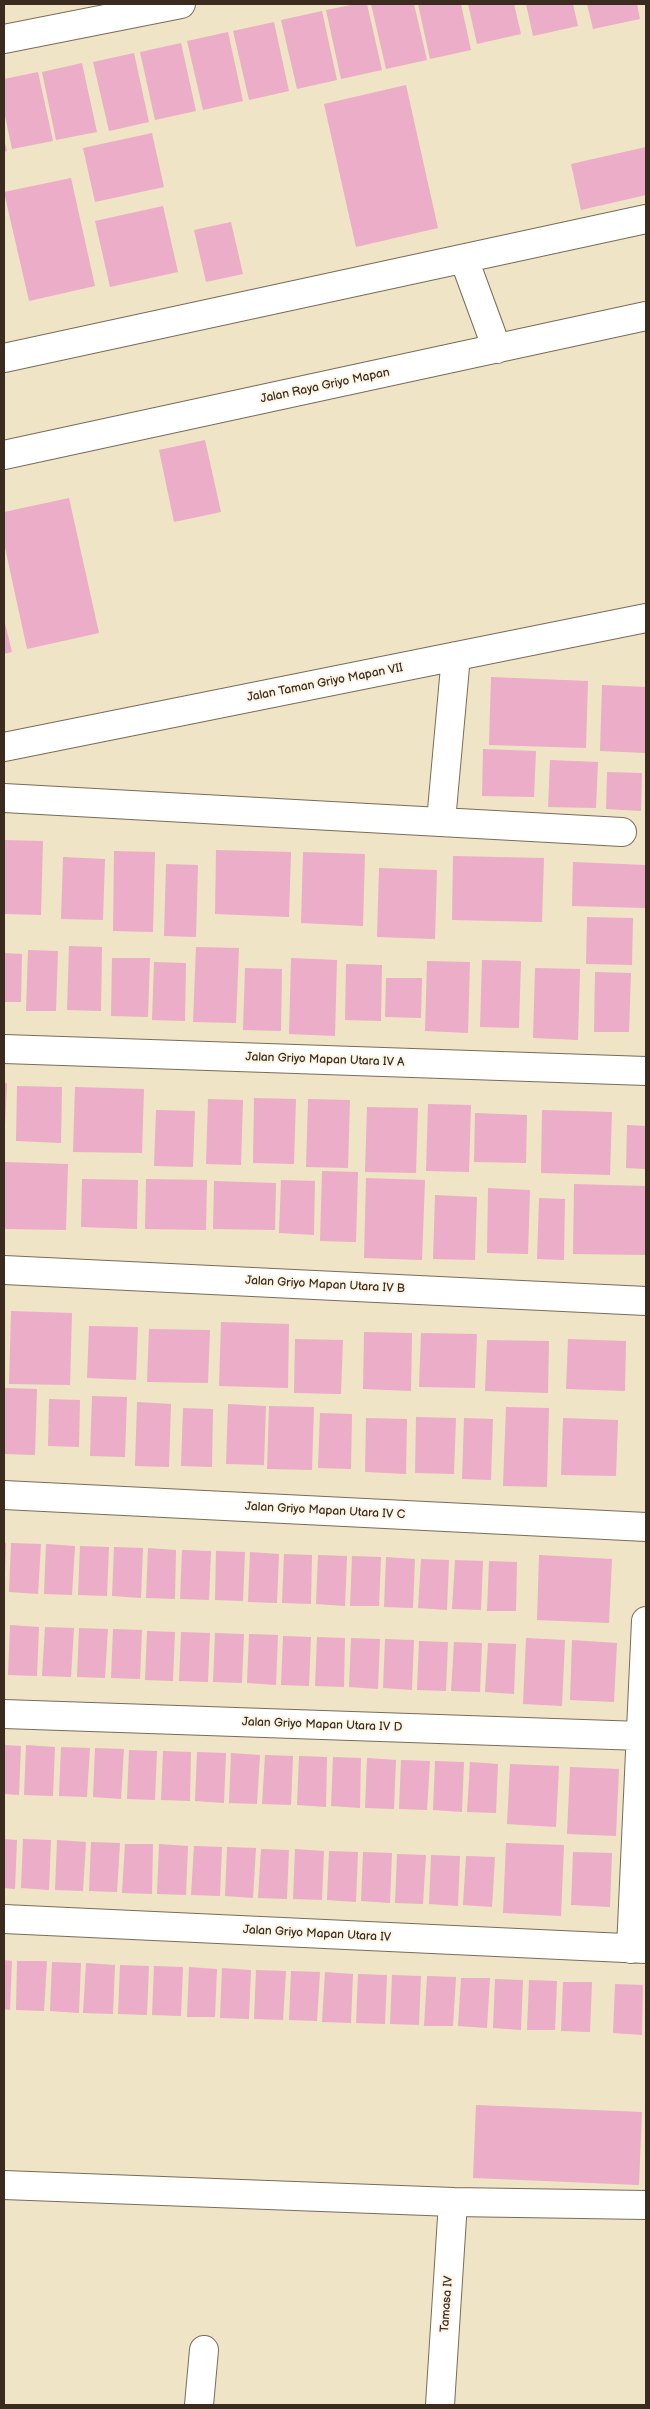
<!DOCTYPE html>
<html>
<head>
<meta charset="utf-8">
<style>
  body { margin:0 }
  #map { position:relative; width:650px; height:2409px; overflow:hidden; background:#efe4c5; font-family:"Balsamiq Sans",sans-serif }
  canvas { display:block }
  .frame { position:absolute; inset:0; border:5px solid #3b2a1e; pointer-events:none }
</style>
</head>
<body>
<div id="map">
<canvas width="650" height="2409"></canvas>
<div class="frame"></div>
</div>
<script>
const g = document.querySelector('canvas').getContext('2d');
g.lineJoin = 'round';
function paint(path, color) { g.fillStyle = color; g.fill(path, 'evenodd'); }
function stroke(path, color, width, dash) { g.strokeStyle = color; g.lineWidth = width; g.lineCap = dash ? 'butt' : 'round'; g.setLineDash(dash || []); g.stroke(path); }
function drawText(font, color, halo, rows, align = 'center') {
  g.font = font + ' "Balsamiq Sans",sans-serif'; g.lineWidth = 4; g.setLineDash([]); g.textBaseline = 'middle'; g.strokeStyle = halo; g.fillStyle = color; for (const [text, x, y, turn = 0] of rows) {
    g.save(); g.translate(x, y); g.rotate((+turn || 0) * Math.PI / 180); g.textAlign = isNaN(turn) ? turn : align; if (halo) g.strokeText(text, 0, 0); g.fillText(text, 0, 0); g.restore();
  }
}
paint(new Path2D(`
  M356 4H367L382 70 341 79 326 10Z
  M371 4H414L427 60 386 69Z
  M418 4H461L471 50 430 59Z
  M468 4H514L521 34 477 44Z
  M526 4H573L578 26 533 36Z
  M587 4H637L640 19 593 29Z
  M322 11 337 80 297 89 281 20Z
  M274 22 289 91 249 100 233 31Z
  M228 32 243 101 203 110 187 41Z
  M181 43 196 111 155 120 140 52Z
  M134 53 149 122 109 131 93 62Z
  M82 63 97 132 56 140 42 72Z
  M38 72 53 141 12 149 4 111V79Z
  M406 85 438 228 356 247 324 104Z
  M152 133 164 187 95 202 83 148Z
  M4 138 7 151 4 152Z
  M646 147V195L581 210 571 164Z
  M71 178 95 286 29 301 4 192Z
  M163 206 178 272 110 287 95 221Z
  M231 222 243 274 206 282 194 230Z
  M205 440 221 512 174 522 159 450Z
  M69 498 99 633 27 649 4 543V512Z
  M4 619 12 652 4 654Z
  M491 677 588 681 586 748 489 745Z
  M602 685 646 687V753L600 751Z
  M483 749 536 751 534 797 482 796Z
  M550 760 598 762 596 808 548 807Z
  M607 772 642 773 641 811 606 809Z
  M4 840 43 841 41 915 4 914Z
  M216 850 291 852 289 917 215 914Z
  M114 851 155 852 153 932 113 931Z
  M303 852 365 854 363 926 301 923Z
  M453 856 544 858 542 922 452 920Z
  M63 857 105 859 103 920 61 919Z
  M573 862 646 865 645 908 572 906Z
  M166 864 198 865 196 937 164 936Z
  M379 868 437 870 435 939 377 937Z
  M587 917 633 918 632 965 586 964Z
  M69 946 102 947 101 1011 67 1010Z
  M196 947 239 948 236 1023 193 1022Z
  M28 950 58 951 56 1011H26Z
  M4 953 22 954 21 1002H4Z
  M112 958H150L148 1017 111 1016Z
  M291 958 337 960 335 1036 289 1034Z
  M482 960 521 961 519 1028 480 1027Z
  M427 961 470 962 468 1033 425 1031Z
  M154 962 186 963 185 1021 152 1020Z
  M346 964 382 965 381 1021 345 1020Z
  M245 968 282 969 281 1031 243 1030Z
  M535 968 580 969 578 1040 533 1038Z
  M595 972 631 973 629 1032H594Z
  M386 978H422L421 1018 385 1017Z
  M4 1083H7L5 1126 4 1125Z
  M17 1086 62 1087 61 1143 16 1141Z
  M75 1087 144 1089 142 1153 73 1152Z
  M254 1098 296 1099 294 1164 253 1163Z
  M208 1099 243 1100 241 1165 206 1164Z
  M308 1099 350 1100 348 1168 306 1167Z
  M428 1104 471 1105 469 1172 426 1171Z
  M367 1107 418 1108 416 1173 365 1172Z
  M156 1110 195 1111 193 1167 154 1166Z
  M542 1110 612 1112 610 1175 541 1173Z
  M475 1113 527 1115 526 1163 474 1162Z
  M627 1125 646 1126V1169L626 1168Z
  M5 1162 68 1164 66 1230 4 1229Z
  M322 1171 358 1172 356 1242 320 1241Z
  M366 1178 425 1180 422 1260 364 1258Z
  M82 1179 138 1180 137 1229 81 1227Z
  M146 1179 207 1180 206 1230 145 1229Z
  M281 1180 315 1181 314 1235 279 1233Z
  M214 1181 276 1183 275 1230 213 1229Z
  M574 1184 646 1186V1255L573 1254Z
  M488 1188 530 1190 528 1254 487 1253Z
  M435 1195 477 1197 475 1260 433 1259Z
  M539 1198 565 1199 564 1260 537 1259Z
  M11 1311 72 1313 70 1385 9 1384Z
  M221 1322 289 1324 288 1388 219 1386Z
  M89 1326 138 1327 136 1380 87 1378Z
  M149 1329 210 1330 208 1383 147 1382Z
  M364 1332 412 1333 411 1391 363 1389Z
  M421 1333 477 1334 475 1388 419 1387Z
  M295 1339 343 1340 341 1394 294 1393Z
  M568 1339 626 1341 625 1391 566 1389Z
  M487 1340 549 1341 548 1393 485 1391Z
  M4 1388 37 1389 35 1455 4 1454Z
  M92 1396 127 1397 125 1457 90 1456Z
  M49 1399 80 1400 79 1447 48 1446Z
  M137 1402 171 1404 169 1467 135 1466Z
  M228 1404 266 1406 264 1465 226 1464Z
  M269 1406 314 1407 312 1470 267 1469Z
  M506 1407 549 1408 547 1487 503 1486Z
  M183 1408 213 1409 212 1467 181 1466Z
  M320 1413 352 1414 351 1469 318 1468Z
  M416 1417 456 1418 454 1474 415 1473Z
  M366 1418 407 1419 406 1474 365 1472Z
  M464 1418 493 1419 491 1480 462 1479Z
  M563 1418 618 1420 616 1476 561 1475Z
  M4 1543H6L5 1575H4Z
  M11 1543 41 1544 38 1594 9 1592Z
  M46 1544 75 1546 72 1595 44 1594Z
  M80 1546 109 1547 107 1596 78 1595Z
  M114 1547 143 1548 141 1598 112 1596Z
  M148 1548 176 1550 175 1599 146 1598Z
  M182 1550 211 1551 209 1600 180 1599Z
  M216 1551 245 1552 243 1601 215 1600Z
  M250 1552 279 1554 277 1603 248 1602Z
  M284 1554 312 1555 311 1604 282 1603Z
  M318 1555 347 1556 345 1606 316 1604Z
  M539 1555 612 1559 609 1623 537 1620Z
  M352 1556 381 1557 379 1606H350Z
  M386 1557 415 1559 413 1608 384 1607Z
  M421 1559 449 1560 447 1610 418 1608Z
  M455 1560 483 1561 481 1610 452 1609Z
  M489 1561 517 1562 516 1611H487Z
  M10 1625 39 1627 37 1676 8 1675Z
  M45 1627 74 1628 71 1677 42 1676Z
  M79 1628 108 1629 105 1678 77 1677Z
  M113 1629 142 1630 140 1679 111 1678Z
  M147 1631 175 1632 173 1681 145 1680Z
  M181 1632 210 1633 208 1682 179 1681Z
  M215 1633 244 1634 242 1683 213 1682Z
  M249 1634 278 1635 276 1685 247 1683Z
  M283 1636 311 1637 309 1686 281 1685Z
  M317 1637 345 1638 344 1687 315 1686Z
  M351 1638 380 1639 378 1689 349 1687Z
  M526 1638 565 1640 562 1706 523 1704Z
  M385 1639 414 1640 412 1690 383 1688Z
  M572 1640 617 1643 614 1702 570 1700Z
  M419 1641 448 1642 446 1691 417 1690Z
  M454 1642 482 1643 480 1692 451 1691Z
  M488 1643 516 1644 514 1694 485 1692Z
  M4 1745 21 1746 19 1795 4 1794Z
  M26 1745 55 1747 53 1796 24 1795Z
  M61 1747 90 1748 87 1797 59 1796Z
  M95 1748 124 1749 121 1799 93 1797Z
  M129 1750 157 1751 155 1800 127 1799Z
  M163 1751 191 1752 190 1801 161 1800Z
  M197 1752 226 1753 224 1803 195 1801Z
  M231 1753 260 1755 257 1804 229 1803Z
  M265 1755 293 1756 291 1805 262 1804Z
  M299 1756 327 1757 326 1807 297 1805Z
  M333 1757 361 1758 360 1808 331 1806Z
  M367 1758 396 1760 394 1809 365 1808Z
  M401 1760 430 1761 427 1810 399 1809Z
  M435 1761 464 1762 462 1812 433 1810Z
  M470 1762 498 1764 496 1813 467 1812Z
  M510 1764 559 1766 556 1827 507 1824Z
  M570 1767 619 1769 616 1836 567 1834Z
  M4 1839 17 1840 15 1889 4 1888Z
  M23 1839 51 1840 49 1890 21 1888Z
  M57 1840 86 1842 83 1891 55 1890Z
  M91 1842 120 1843 117 1892 89 1891Z
  M506 1843 564 1845 561 1916 503 1913Z
  M125 1844H153L152 1894 122 1893Z
  M159 1844 188 1846 186 1895 157 1894Z
  M194 1846 222 1847 220 1896 191 1895Z
  M227 1847 256 1848 253 1898 225 1896Z
  M261 1849 289 1850 287 1899 258 1898Z
  M295 1849 324 1851 322 1900 293 1899Z
  M329 1851 358 1852 356 1902 327 1900Z
  M363 1852 392 1853 390 1903 361 1901Z
  M573 1852 612 1853 610 1907 571 1905Z
  M397 1854 426 1855 423 1904 395 1903Z
  M431 1855 460 1856 458 1906 429 1904Z
  M466 1856 495 1857 492 1907 463 1905Z
  M4 1960 12 1961 10 2010 4 2009Z
  M17 1961H47L44 2011 16 2010Z
  M52 1962 81 1963 79 2013 50 2011Z
  M86 1963 115 1965 113 2014 83 2013Z
  M120 1965 149 1966 147 2015 118 2014Z
  M154 1966 183 1967 181 2016 152 2015Z
  M189 1967 217 1969 215 2017H187Z
  M222 1968 251 1970 249 2019 220 2018Z
  M256 1970 286 1971 283 2020 254 2019Z
  M291 1971 320 1972 317 2021 289 2020Z
  M325 1972 353 1974 351 2023 322 2022Z
  M358 1974 387 1975 385 2024 356 2023Z
  M392 1975 421 1976 419 2025 390 2024Z
  M427 1976 456 1977 453 2026H424Z
  M461 1978H490L487 2028 458 2026Z
  M495 1979 523 1980 521 2030 493 2028Z
  M529 1980 557 1981 555 2030H527Z
  M563 1982H592L590 2032 561 2031Z
  M615 1984 643 1985 642 2035 613 2033Z
  M476 2105 642 2112 639 2185 473 2178Z`), '#ebadc7');
const minor = new Path2D(`
  M4 39 181 4
  M464 259 497 349
  M4 358 646 219
  M4 455 646 316
  M4 747 646 618
  M4 798 622 832
  M441 821 456 656
  M4 1049 646 1071
  M4 1270 646 1301
  M4 1495 646 1527
  M4 1714 641 1736
  M4 1919 646 1949
  M631 1949 646 1621
  M4 2185 453 2202 646 2205
  M199 2405 204 2350
  M440 2405 453 2202`);
stroke(minor, '#7a6b58', 30);
stroke(minor, '#fff', 28);
drawText('12px', '#3b2a1e', '#fcf5e5', [
  ["Jalan Raya Griyo Mapan",325,386,-12],
  ["Jalan Taman Griyo Mapan VII",325,683,-11],
  ["Jalan Griyo Mapan Utara IV A",325,1060,2],
  ["Jalan Griyo Mapan Utara IV B",325,1285,3],
  ["Jalan Griyo Mapan Utara IV C",325,1511,3],
  ["Jalan Griyo Mapan Utara IV D",322,1725,2],
  ["Jalan Griyo Mapan Utara IV",317,1934,3],
  ["Tamasa IV",447,2304,-86]
]);
</script>
</body>
</html>
